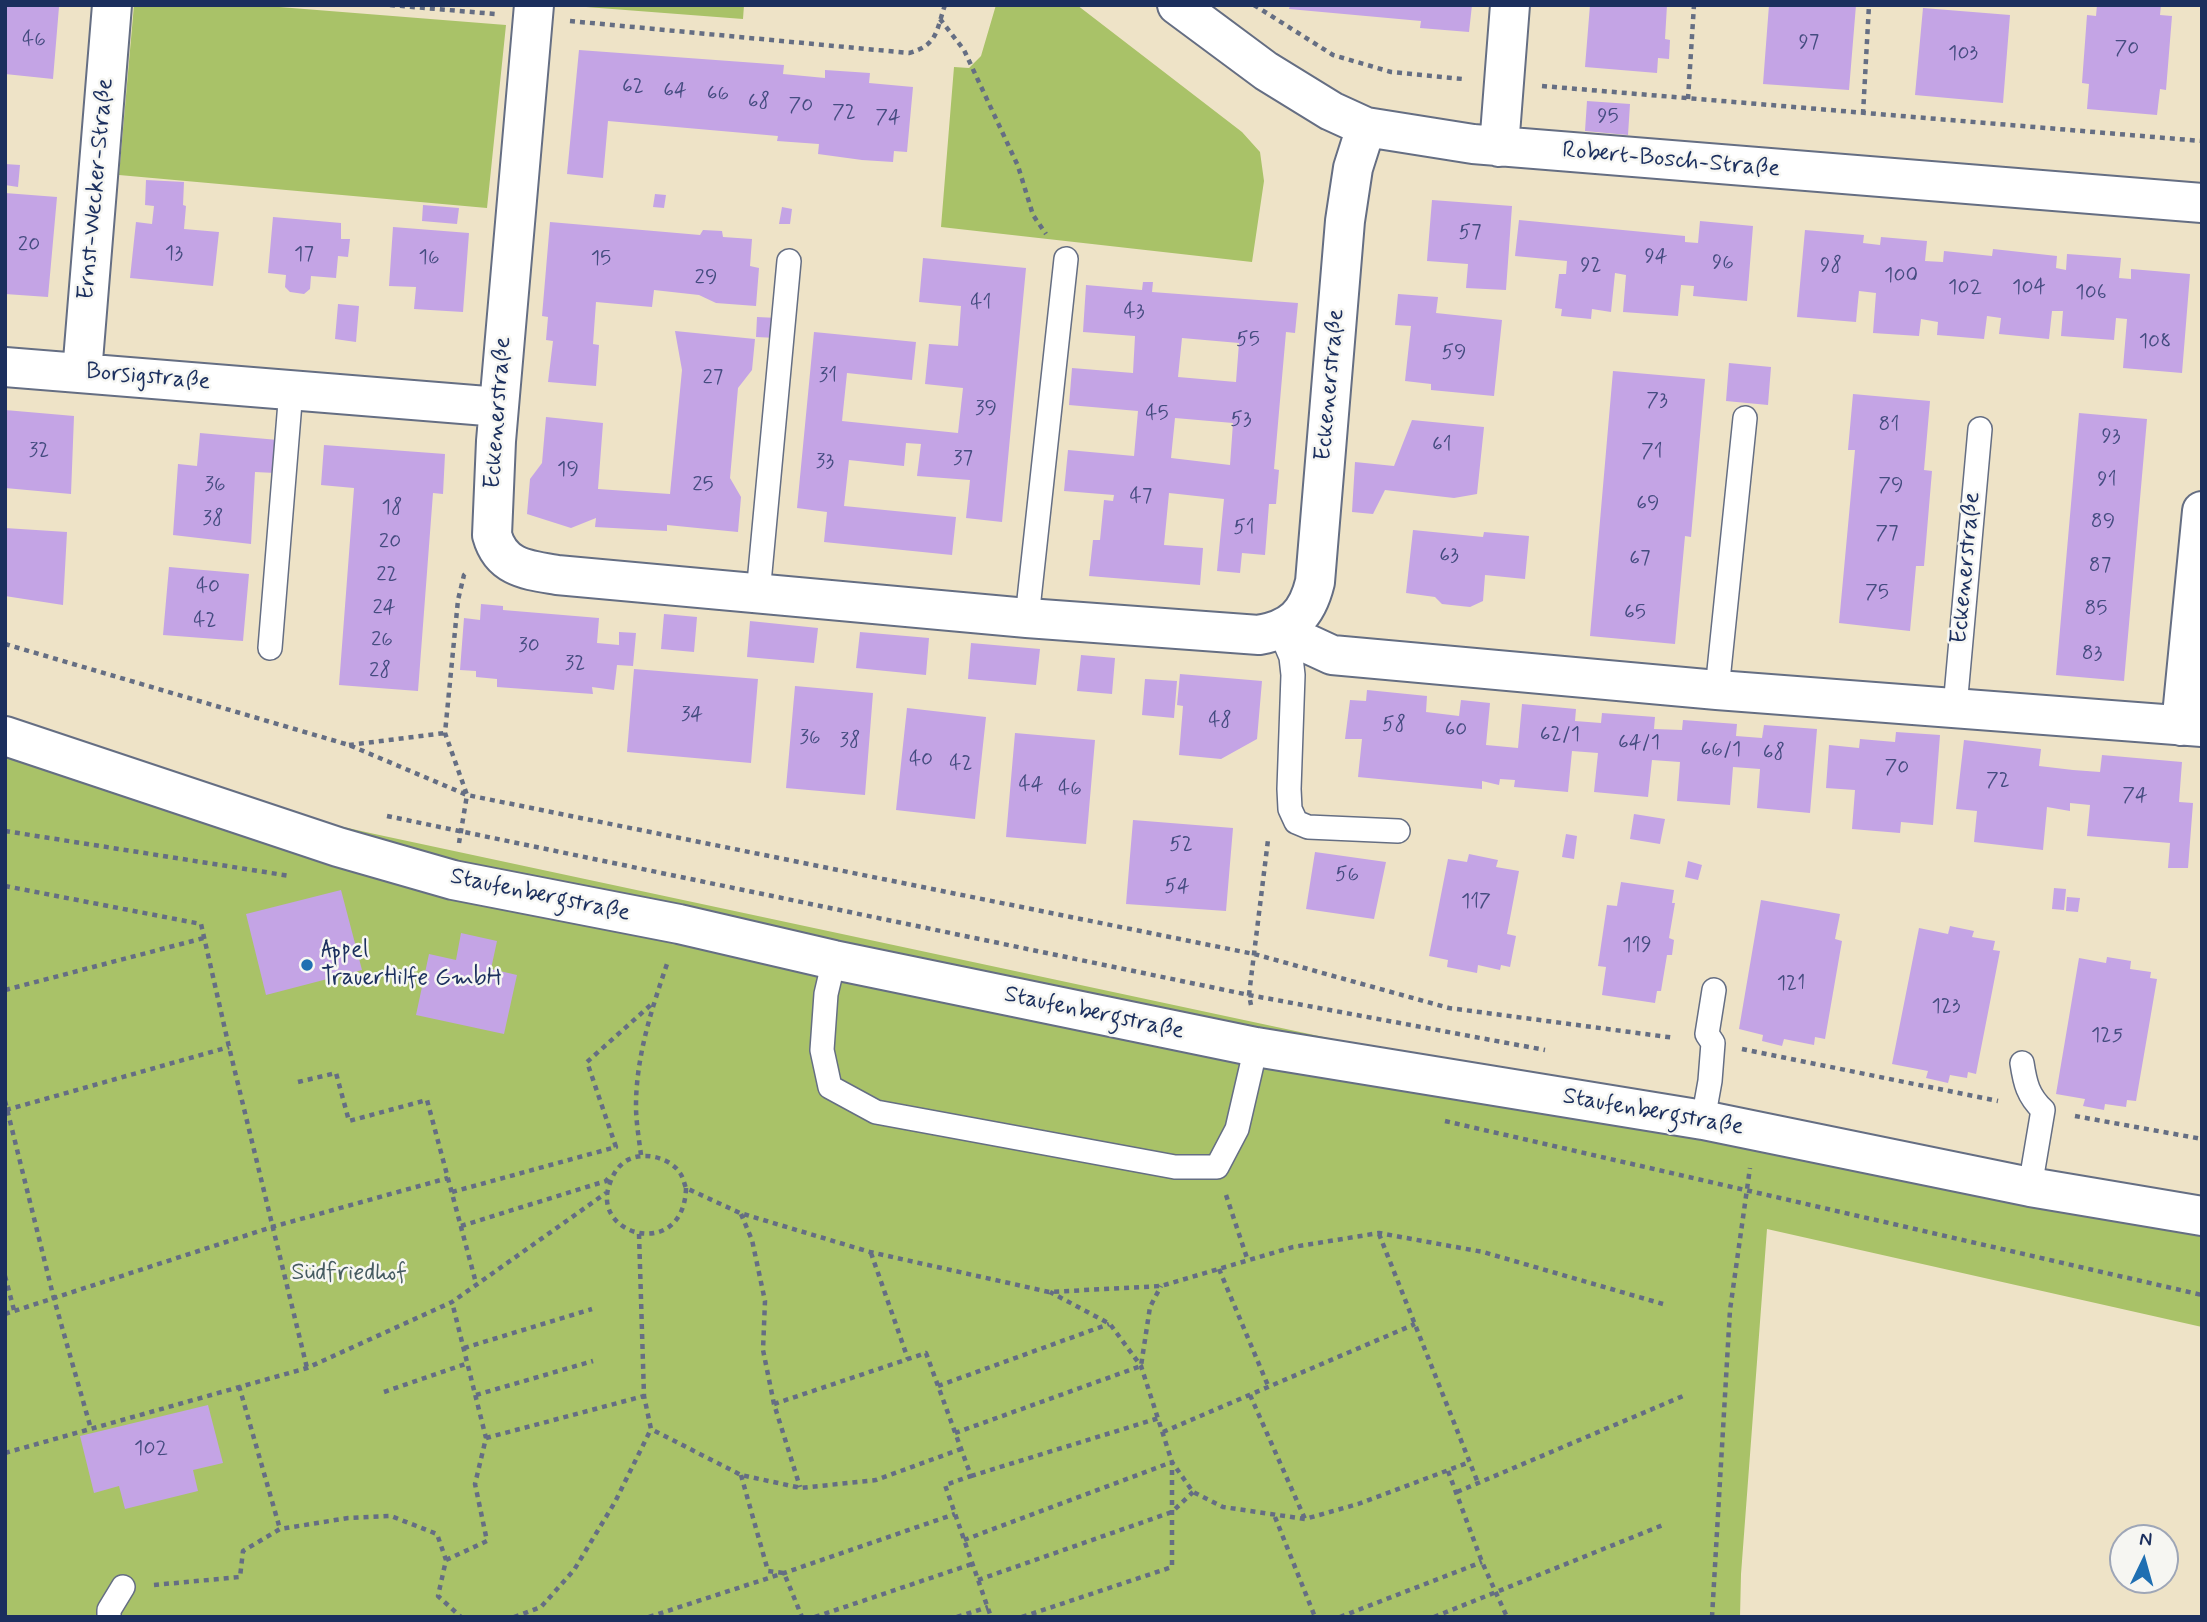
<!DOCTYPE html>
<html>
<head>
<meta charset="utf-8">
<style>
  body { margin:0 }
  #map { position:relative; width:2207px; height:1622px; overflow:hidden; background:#eee3c7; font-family:Mynerve,sans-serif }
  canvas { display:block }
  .frame { position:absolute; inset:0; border:7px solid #1b2f5e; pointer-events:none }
  .north { position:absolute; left:2109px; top:1524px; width:70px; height:70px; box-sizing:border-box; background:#f6f6f2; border:2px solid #9ea6b7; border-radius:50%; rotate:5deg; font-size:19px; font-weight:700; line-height:28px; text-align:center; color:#1b2f5e }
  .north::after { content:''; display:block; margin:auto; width:24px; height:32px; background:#1f6fb2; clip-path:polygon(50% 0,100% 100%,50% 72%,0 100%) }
</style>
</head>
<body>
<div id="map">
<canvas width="2207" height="1622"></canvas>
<div class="frame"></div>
<div class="north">N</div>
</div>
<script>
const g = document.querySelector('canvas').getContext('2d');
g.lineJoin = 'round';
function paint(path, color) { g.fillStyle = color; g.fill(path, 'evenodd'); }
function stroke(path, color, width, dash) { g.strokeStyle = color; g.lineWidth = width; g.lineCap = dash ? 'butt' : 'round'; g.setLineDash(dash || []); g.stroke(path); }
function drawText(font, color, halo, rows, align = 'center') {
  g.font = font + ' Mynerve,sans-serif'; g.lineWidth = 5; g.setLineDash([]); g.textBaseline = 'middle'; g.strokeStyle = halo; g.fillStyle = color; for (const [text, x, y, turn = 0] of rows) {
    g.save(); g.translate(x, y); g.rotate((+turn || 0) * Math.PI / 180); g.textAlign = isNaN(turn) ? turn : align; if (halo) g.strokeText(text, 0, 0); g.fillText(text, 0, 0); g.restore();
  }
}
paint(new Path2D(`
  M134 5H254L506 25 487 208 119 175Z
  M560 5H744L743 19Z
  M996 5H1077L1242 132 1260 152 1264 181 1252 262 941 227 954 67 969 68 981 56Z
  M5 750 370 833 2202 1225V1327L1767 1229 1741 1574 1740 1617H5Z`), '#a9c268');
paint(new Path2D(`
  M5 5 59 7 53 79 5 74Z
  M1290 5H1472L1469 32 1420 28 1421 21 1289 9Z
  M1590 5H1667L1665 39 1670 40 1669 59 1658 58 1657 73 1585 67Z
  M1769 5H1856L1849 90 1763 84Z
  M2097 5H2161L2160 15 2172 16 2166 90 2160 89 2157 115 2087 109 2089 84 2082 83 2087 15 2096 16Z
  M1923 8 2010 15 2003 103 1915 95Z
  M579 50 784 65 783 74 825 78V70L870 73 869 83 913 87 907 152 894 151 893 162 862 160 818 154 819 144 777 141 778 136 608 121 603 178 567 174Z
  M1587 101 1630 104 1628 135 1585 131Z
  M5 164 20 165 18 187 5 185Z
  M146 180 184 182 183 205 186 206 184 229 219 232 213 286 130 278 136 222 152 224 154 206 145 205Z
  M5 193 57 197 48 297 5 294Z
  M655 194 666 195 664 208 653 207Z
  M1432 200 1512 206 1506 290 1466 288 1468 264 1427 261Z
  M423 205 459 208 457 224 422 221Z
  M782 207 792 209 790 224H779Z
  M273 217 341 223V239H350L348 257 338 256 336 278 311 276 310 289 304 294 290 292 285 287 286 275 268 273Z
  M1519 220 1685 236V242L1698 243 1700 221 1753 226 1747 301 1693 296 1694 286 1681 285 1678 316 1623 312 1626 275 1615 273 1611 312 1592 309 1591 319 1561 316 1562 309 1555 308 1559 274H1566L1567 261 1515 256Z
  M550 222 700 235 703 230 722 231 723 237 752 239 750 266 759 268 756 306 716 303 699 295 654 290 652 307 596 302 593 344 599 345 596 386 548 382 553 341 546 340 548 317 542 316Z
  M393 227 469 233 463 312 414 309 416 287 389 286Z
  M1805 230 1864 235 1863 243 1880 245 1881 237 1927 241 1925 261 1943 262 1944 251 1992 256 1993 249 2057 256 2056 268 2066 270 2067 254 2121 258 2119 278 2131 279V269L2190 274 2182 373 2123 368 2127 319 2116 318 2114 340 2061 336 2063 311H2052L2049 339 1999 334 2001 318 1987 316 1984 339 1937 335 1938 322 1921 319 1919 336 1873 333 1876 293 1859 291 1856 322 1797 317Z
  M923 258 1026 268 1002 522 966 518 970 480 917 476 921 444 906 443 904 466 849 460 844 506 956 517 952 555 824 542 827 512 797 508 814 332 916 342 912 380 847 373 842 421 958 433 963 388 925 384 929 344 958 346 961 306 919 302Z
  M1143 282H1153L1152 292 1298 303 1295 333 1286 332 1274 469 1279 470 1276 504H1269L1265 555 1242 553 1240 573 1217 571 1224 499 1169 493 1164 545 1203 548 1200 585 1089 576 1093 540H1100L1104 500 1113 501 1114 495 1064 491 1068 450 1134 456 1138 411 1069 405 1072 368 1133 373 1135 336 1083 332 1086 285 1142 290ZM1182 338 1239 343 1236 382 1178 377ZM1175 418 1233 423 1230 465 1171 458Z
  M1398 294 1438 297 1436 313 1502 320 1494 396 1431 390V384L1405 381 1411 326 1395 325Z
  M338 304 359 306 356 342 335 339Z
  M757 317 778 318 777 338 756 337Z
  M675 331 755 339 752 370 738 388 730 478 741 497 738 532 667 525V531L595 527 596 518 571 528 527 514 530 479 542 463 546 417 603 423 598 489 670 494 682 370Z
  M1729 363 1771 367 1768 405 1726 401Z
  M1613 371 1705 379 1691 537 1685 536 1675 644 1590 636Z
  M1853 394 1930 401 1924 470 1932 471 1924 566H1916L1910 631 1839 623 1855 450H1848Z
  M5 410 74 416 71 494 5 488Z
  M2079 413 2147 419 2124 681 2056 675Z
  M1412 420 1484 427 1477 494 1454 498 1385 490 1373 514 1352 512 1355 462 1394 466Z
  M200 433 278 440 275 473 255 472 251 544 173 535 178 464 197 466Z
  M324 445 445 454 443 494 433 493 418 691 339 685 354 488 321 485Z
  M5 528 67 532 63 605 5 596Z
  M1413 530 1483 537 1484 532 1529 536 1525 579 1485 575 1483 601 1470 607 1442 604 1435 597 1406 593Z
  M169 567 249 574 243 641 163 635Z
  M481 604 503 606V610L599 618 597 643 619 645V632L636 633 633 666 617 665 614 690 592 687 593 694 497 687V679L476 677V671L460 670 464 618 480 620Z
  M664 614 697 617 694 652 661 649Z
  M750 621 818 628 814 663 747 657Z
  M860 632 929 638 926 675 856 668Z
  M971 643 1040 649 1036 685 968 679Z
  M1081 655 1115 658 1112 694 1077 691Z
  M634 669 758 679 751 763 627 752Z
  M1180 674 1262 681 1257 739 1221 759 1179 755 1183 706 1177 705Z
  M1145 679 1177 681 1174 718 1142 715Z
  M795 686 873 693 865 795 786 788Z
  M1367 690 1427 696 1426 712 1459 716 1461 700 1490 703 1486 745 1518 748 1522 704 1576 709 1575 721 1601 723 1602 713 1655 717 1654 729 1682 730 1683 720 1737 724 1736 736 1762 738 1764 725 1817 729 1810 813 1757 808 1760 769 1733 767 1730 805 1677 801 1680 762 1652 760 1648 797 1594 792 1598 753 1572 751 1568 792 1514 787 1515 780 1500 779 1499 785 1482 781V789L1358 777 1362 739H1345L1350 700 1366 701Z
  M907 708 986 717 975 819 896 810Z
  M1896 732 1940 735 1933 825 1901 822 1900 833 1852 829 1855 790 1826 788 1829 745 1859 748 1860 739 1895 742Z
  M1015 733 1095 740 1086 844 1006 837Z
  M1964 740 2041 749 2039 766 2073 770 2100 772 2102 755 2182 762 2179 802 2193 803 2188 868H2168L2170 843 2087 836 2090 805 2070 803V811L2047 807 2043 850 1974 842 1977 811 1956 809Z
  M1634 814 1665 819 1660 844 1630 839Z
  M1133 820 1233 828 1226 911 1126 904Z
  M1566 834 1577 836 1574 859 1562 857Z
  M1315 852 1386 862 1374 919 1306 909Z
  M1469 854 1498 860 1496 867 1519 871 1507 934 1516 936 1510 967 1501 965 1500 970 1478 965 1477 973 1447 967 1448 960 1429 956 1448 859 1467 862Z
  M1688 861 1702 865 1698 880 1685 877Z
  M1621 882 1674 890 1672 903H1675L1669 938 1674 940 1672 955H1667L1661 991H1657L1655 1003 1602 995 1606 967 1598 966 1607 905 1617 906Z
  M2054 888 2066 889 2064 910 2052 909Z
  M341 890 362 970 266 995 246 914Z
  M2067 897 2080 898 2078 912 2066 911Z
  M1761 900 1840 914 1835 939 1842 941 1825 1039 1815 1037 1814 1045 1784 1039 1782 1046 1762 1041 1763 1035 1739 1029Z
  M1950 926 1974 931 1972 937 1995 941 1993 950 2000 951 1976 1074 1968 1072 1967 1078 1950 1075 1948 1083 1926 1078 1928 1071 1892 1064 1919 928 1948 934Z
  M461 933 497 941 491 969 517 975 504 1034 416 1015 429 954 456 960Z
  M2107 957 2131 961 2130 969 2151 972 2150 978 2157 979 2136 1101 2127 1100 2126 1107 2105 1104 2104 1110 2083 1106 2085 1099 2056 1094 2079 958 2106 963Z
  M208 1405 223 1463 193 1470 198 1491 125 1509 119 1486 94 1493 80 1436Z`), '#c4a4e5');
const service = new Path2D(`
  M758 594 789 261
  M1027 618 1066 259
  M1280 631 1291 657 1293 675 1289 789 1290 809 1296 822 1308 827 1398 831
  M270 648 291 390
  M1717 690 1745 418
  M1955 707 1980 429
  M834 960 826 994 822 1050 830 1087 876 1112 1175 1167H1217L1237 1129 1256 1047
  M2022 1063C2025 1083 2028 1096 2043 1110L2030 1187
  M1703 1120 1710 1081 1713 1043 1707 1034 1714 990
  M109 1617V1610L123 1587`);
const minor = new Path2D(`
  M534 5 496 441 492 535C501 568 527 570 557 575L1027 618 1259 635C1292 629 1307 615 1315 582L1345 221 1353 168 1366 127
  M1177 5 1266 71 1331 111 1366 127 1473 144 2202 203
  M1499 147 1510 5
  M5 367 499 407
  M82 373 112 5
  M1280 631 1332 655 1717 690 2202 727
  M2181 726 2202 511`);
const tertiary = new Path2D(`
  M5 736 338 847 453 880 679 924 834 960 1256 1047 1703 1120 2030 1187 2202 1216`);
stroke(service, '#656e83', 26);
stroke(minor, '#656e83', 42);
stroke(tertiary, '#656e83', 42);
stroke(new Path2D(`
  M390 5 495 14
  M1254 5 1333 55 1391 72 1463 79
  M940 19 964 50 1018 166 1033 215 1046 234
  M570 21 909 53C938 45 936 31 945 5
  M1542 86 2202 141
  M1688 99 1694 5
  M1863 114 1869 5
  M5 644 349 745 467 795 1254 954 1449 1008 1675 1038
  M349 745 445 733
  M387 816 1249 995 1545 1050
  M5 831 290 876
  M459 843 467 795 445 733 458 600 464 575 467 572
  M5 886 201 924 229 1047 307 1368
  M5 990 204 938
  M1251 1005 1249 995 1254 954 1268 840
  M1742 1049 1998 1101
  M298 1082 336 1073 349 1121 427 1100 476 1283
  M5 1101 54 1299 91 1429
  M6 1110 229 1047
  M2075 1116 2202 1139
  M1445 1121 2202 1295
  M641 1155C639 1139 636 1122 636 1106 636 1056 652 1008 668 961
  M686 1188C684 1261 592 1236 609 1186 612 1177 615 1170 623 1163 639 1150 669 1156 680 1173 683 1177 684 1183 686 1188L740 1213 870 1252 1049 1292 1161 1286 1293 1247 1379 1233 1483 1252 1663 1304
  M452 1192 616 1147 587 1062 654 1002
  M1226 1195 1248 1261
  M741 1214 752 1240 765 1301 763 1350 774 1404 800 1487
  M461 1226 606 1181 611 1175
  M639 1234 644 1396 651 1429 741 1475 801 1488 876 1480 961 1449
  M1379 1234 1478 1483
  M871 1253 908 1359
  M1219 1269 1269 1388
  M5 1276 14 1310
  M5 1314 272 1227 448 1178
  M464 1348 592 1309
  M239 1386 280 1529
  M938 1386 1109 1324
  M384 1392 468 1363
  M476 1395 593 1361
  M1250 1395 1305 1519
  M774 1404 926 1353 971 1476 945 1485 991 1617
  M1163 1432 1415 1324
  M955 1433 1141 1366 1150 1307 1161 1286
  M486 1438 644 1396
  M5 1453 307 1368 452 1302 606 1193
  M1448 1471 1482 1562 1507 1617
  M741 1475 768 1571 784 1573 802 1617
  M971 1476 1159 1418
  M1457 1492 1683 1396
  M1275 1517 1315 1617
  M964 1540 1172 1462 1193 1492 1223 1507 1305 1519 1358 1504 1470 1462
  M446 1560 487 1541 475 1484 486 1438 452 1302
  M978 1580 1172 1512 1193 1492
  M154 1585 240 1577 243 1551 280 1529 348 1518 391 1516 437 1534 446 1560 438 1596 461 1617
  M514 1617 541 1607 574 1570 615 1502 651 1429
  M649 1617 784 1573 955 1514
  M815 1617 972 1564
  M957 1617 988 1607
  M1022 1617 1172 1567V1462L1141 1366 1110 1324 1050 1292
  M1340 1617 1482 1562
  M1434 1617 1663 1525
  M1712 1617 1730 1310 1750 1168`), '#656e83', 4.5, [5, 5]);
stroke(service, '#fff', 23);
stroke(minor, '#fff', 38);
stroke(tertiary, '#fff', 38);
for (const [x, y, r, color] of [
  [307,965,7,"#1f6fb2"]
]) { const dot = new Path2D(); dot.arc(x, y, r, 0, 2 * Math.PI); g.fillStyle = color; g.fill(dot); stroke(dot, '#f6f6f2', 2.5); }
drawText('21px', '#454c80', null, [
  ["46",34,41],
  ["97",1809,44],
  ["70",2127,50],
  ["103",1963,55],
  ["62",633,88],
  ["64",675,92],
  ["66",718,95],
  ["68",759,103],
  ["70",801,107],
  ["72",844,114],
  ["95",1608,118],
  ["74",888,119],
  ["57",1470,234],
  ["20",29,246],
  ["13",174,255],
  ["17",304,256],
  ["94",1656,258],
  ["16",429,259],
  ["15",601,260],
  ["96",1723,264],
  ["92",1591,267],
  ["98",1831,267],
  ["100",1901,277],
  ["29",706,279],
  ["102",1965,289],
  ["104",2029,289],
  ["106",2091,294],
  ["41",981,304],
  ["43",1134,313],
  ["55",1248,341],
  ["108",2155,343],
  ["59",1454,354],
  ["31",828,377],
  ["27",713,379],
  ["73",1657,402],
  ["39",986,410],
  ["45",1157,415],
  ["53",1241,421],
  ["81",1889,426],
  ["93",2111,438],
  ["61",1442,446],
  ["32",39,452],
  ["71",1652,453],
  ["37",963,460],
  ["33",825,463],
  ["19",568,471],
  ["91",2107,481],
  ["36",215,486],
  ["25",703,486],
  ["79",1891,487],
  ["47",1141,498],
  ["69",1648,505],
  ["18",392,509],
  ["38",213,520],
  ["89",2103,523],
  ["51",1244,529],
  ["77",1887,535],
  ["20",390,543],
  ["63",1449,557],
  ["67",1640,560],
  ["87",2100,567],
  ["22",387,576],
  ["40",208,588],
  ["75",1877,594],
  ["24",384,609],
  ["85",2096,610],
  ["65",1635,614],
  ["42",205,622],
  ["26",382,641],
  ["30",529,647],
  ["83",2092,655],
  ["32",575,665],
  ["28",380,672],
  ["34",692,716],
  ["48",1220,722],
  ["58",1394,726],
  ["60",1456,731],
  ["62/1",1560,736],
  ["36",810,739],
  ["38",850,742],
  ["64/1",1639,744],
  ["66/1",1721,751],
  ["68",1774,754],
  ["40",921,761],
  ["42",961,765],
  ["70",1897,769],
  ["72",1998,782],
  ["44",1031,786],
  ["46",1070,790],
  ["74",2135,797],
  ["52",1181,846],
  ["56",1347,876],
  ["54",1177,888],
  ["117",1476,903],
  ["119",1637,947],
  ["121",1791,985],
  ["123",1946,1008],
  ["125",2107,1037],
  ["102",151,1450]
]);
drawText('24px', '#1b2f5e', '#f6f6f2', [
  ["Robert-Bosch-Straße",1671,161,5],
  ["Ernst-Wecker-Straße",97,189,-85],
  ["Borsigstraße",148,378,5],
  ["Eckenerstraße",1331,385,-85],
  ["Eckenerstraße",499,413,-86],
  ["Eckenerstraße",1967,568,-85],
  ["Staufenbergstraße",540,896,12],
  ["Staufenbergstraße",1094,1014,12],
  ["Staufenbergstraße",1653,1113,10]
]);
drawText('24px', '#1b2f5e', '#f6f6f2', [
  ["Appel",321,951],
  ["TrauerHilfe GmbH",321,979]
], 'left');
drawText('24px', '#465b61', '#f6f6f2', [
  ["Südfriedhof",349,1274]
]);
</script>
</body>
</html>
